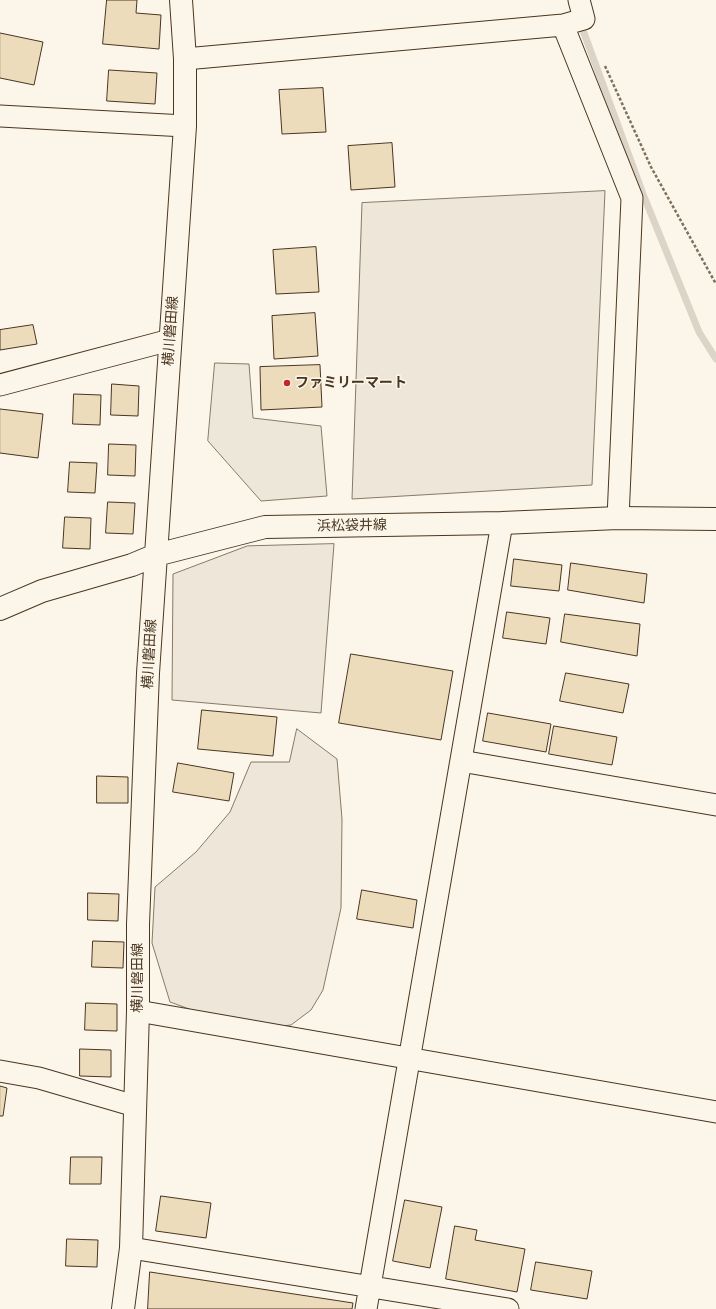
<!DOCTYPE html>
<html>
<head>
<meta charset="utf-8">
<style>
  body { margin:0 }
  canvas { display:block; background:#fbf6e9 }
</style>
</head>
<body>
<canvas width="716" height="1309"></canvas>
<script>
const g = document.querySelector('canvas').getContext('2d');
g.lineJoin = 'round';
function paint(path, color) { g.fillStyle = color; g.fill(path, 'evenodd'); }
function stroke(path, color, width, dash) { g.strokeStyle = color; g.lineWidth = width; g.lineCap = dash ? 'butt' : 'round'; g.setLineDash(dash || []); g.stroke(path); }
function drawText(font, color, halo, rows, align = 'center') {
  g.font = font + ' Manrope,"Noto Sans JP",sans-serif'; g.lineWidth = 3; g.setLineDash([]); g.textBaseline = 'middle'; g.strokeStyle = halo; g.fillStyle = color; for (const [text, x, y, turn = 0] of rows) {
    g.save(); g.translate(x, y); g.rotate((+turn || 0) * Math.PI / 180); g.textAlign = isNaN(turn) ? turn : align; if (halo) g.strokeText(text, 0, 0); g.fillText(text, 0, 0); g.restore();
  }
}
const green = new Path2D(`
  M605 191 592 485 352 499 362 203Z
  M334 544 321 713 172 700 173 574 247 546Z
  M297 729 337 759 342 819 341 908 323 990 311 1010 291 1025 247 1030 170 1002 152 943 155 887 196 852 230 812 251 762H289Z`);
paint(green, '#ede6d9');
stroke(green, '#887966', 1);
const parking = new Path2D(`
  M215 363 249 364 253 418 321 426 327 496 261 501 208 441Z`);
paint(parking, '#ede7d9');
stroke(parking, '#887966', 1);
stroke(new Path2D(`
  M580 22 643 194 699 332 716 359`), '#dcd4c6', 7);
const building = new Path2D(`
  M107 0H137L136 13 161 15 159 49 103 44Z
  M0 33 43 42 34 85 0 78Z
  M109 70 157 73 155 104 107 101Z
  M323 88 326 132 282 134 279 90Z
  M392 143 395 187 351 190 348 146Z
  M316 247 319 292 276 294 273 250Z
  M315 313 318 356 274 359 272 316Z
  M33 325 37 344 0 350V330Z
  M320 365 322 407 261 410 260 367Z
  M112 384 139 386 138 416 111 415Z
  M74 394 101 395 100 425 73 424Z
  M0 409 43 414 38 458 0 453Z
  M109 444 136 445 135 476 108 475Z
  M70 462 97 463 95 493 68 492Z
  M108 502 135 503 133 534 106 533Z
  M65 517 91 518 90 549 63 548Z
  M514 559 562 565 559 591 511 586Z
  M571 563 647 574 644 603 568 590Z
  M507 612 550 618 546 644 503 638Z
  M565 614 640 624 637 656 561 642Z
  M351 654 453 671 441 740 339 723Z
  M566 673 629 684 623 713 560 701Z
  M202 710 277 717 273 756 198 749Z
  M488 713 551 724 546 752 483 741Z
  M554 726 617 737 612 765 549 754Z
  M178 763 234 773 229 801 173 792Z
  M97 776 128 777V803H97Z
  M362 890 417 900 413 928 357 919Z
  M88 893 119 894 118 921 88 920Z
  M93 941 124 942 123 968 92 967Z
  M86 1003 117 1004V1031L85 1030Z
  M80 1049 111 1050V1077L80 1076Z
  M0 1086 7 1088 3 1116H0Z
  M71 1157H102L101 1184H70Z
  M161 1196 211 1203 206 1238 156 1231Z
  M405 1200 442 1207 430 1268 393 1261Z
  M455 1226 477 1230 475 1240 525 1249 517 1292 446 1279Z
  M67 1239 98 1240 97 1267 66 1266Z
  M536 1262 592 1271 587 1299 531 1290Z
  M150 1272 353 1303 352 1309H148Z`);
paint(building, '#ecdcbc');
stroke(building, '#4a3520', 1);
const street = new Path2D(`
  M563 25 632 198 618 518
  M185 59 563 25 584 19 579 0
  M0 116 185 126
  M0 385 170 340
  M461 761 716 805
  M138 1011 716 1112
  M0 1071 39 1078 135 1106
  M131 1248 508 1309
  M366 1309 502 523`);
const secondary = new Path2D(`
  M0 609 42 591 132 565 156 555 265 527 502 523 618 518 716 519
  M123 1309 131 1248 138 1011V924L148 673 185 126V59L181 0`);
stroke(street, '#4a3520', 23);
stroke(secondary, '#4a3520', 24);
stroke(new Path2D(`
  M605 66 651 167 716 284`), '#7f6f5c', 2.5, [3, 2]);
stroke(street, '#fbf6e9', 21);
stroke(secondary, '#fbf6e9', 22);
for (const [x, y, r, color] of [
  [287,383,4,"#c62828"]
]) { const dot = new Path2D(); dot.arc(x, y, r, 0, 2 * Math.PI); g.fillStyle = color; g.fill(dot); stroke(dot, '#fbf6e9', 1.5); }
drawText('14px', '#4a3520', '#fbf6e9', [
  ["横川磐田線",171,331,-86],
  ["浜松袋井線",352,526,-1],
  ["横川磐田線",150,654,-87],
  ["横川磐田線",138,978,-90]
]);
drawText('bold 14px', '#4a3520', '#fbf6e9', [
  ["ファミリーマート",295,383]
], 'left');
</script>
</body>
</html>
